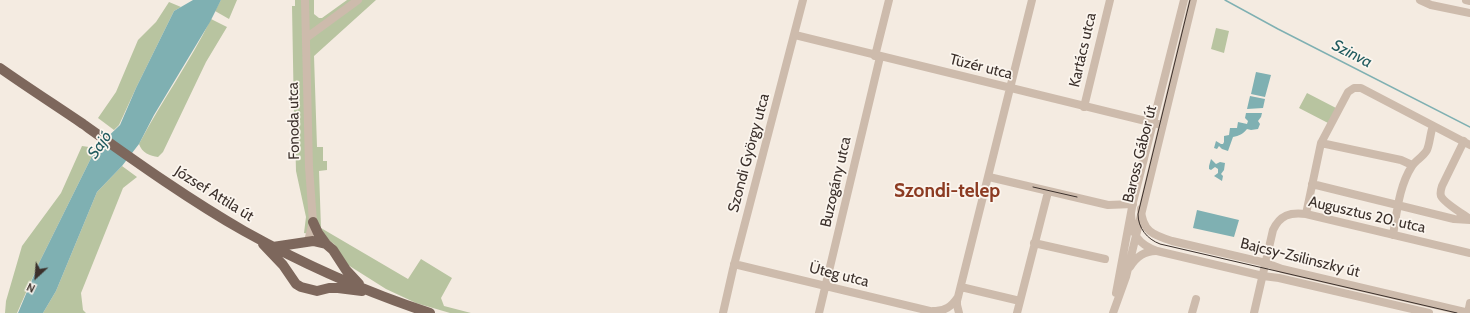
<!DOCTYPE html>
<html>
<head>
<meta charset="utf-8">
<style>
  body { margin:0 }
  #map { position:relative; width:1470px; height:313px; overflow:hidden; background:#f4ebe1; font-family:Cabin,sans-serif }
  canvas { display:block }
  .north { position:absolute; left:16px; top:257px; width:40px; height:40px; -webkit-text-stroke:3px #fbf5ee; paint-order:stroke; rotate:206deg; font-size:11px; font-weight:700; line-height:16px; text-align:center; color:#3b302b }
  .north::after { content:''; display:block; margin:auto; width:14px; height:18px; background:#3b302b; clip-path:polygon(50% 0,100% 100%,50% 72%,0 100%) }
</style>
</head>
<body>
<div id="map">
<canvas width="1470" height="313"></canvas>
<div class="north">N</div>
</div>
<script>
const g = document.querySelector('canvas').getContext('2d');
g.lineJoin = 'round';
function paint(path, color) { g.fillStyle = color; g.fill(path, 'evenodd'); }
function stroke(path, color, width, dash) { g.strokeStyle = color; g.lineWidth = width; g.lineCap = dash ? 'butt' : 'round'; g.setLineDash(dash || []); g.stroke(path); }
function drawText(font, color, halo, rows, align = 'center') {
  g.font = font + ' Cabin,sans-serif'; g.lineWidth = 3.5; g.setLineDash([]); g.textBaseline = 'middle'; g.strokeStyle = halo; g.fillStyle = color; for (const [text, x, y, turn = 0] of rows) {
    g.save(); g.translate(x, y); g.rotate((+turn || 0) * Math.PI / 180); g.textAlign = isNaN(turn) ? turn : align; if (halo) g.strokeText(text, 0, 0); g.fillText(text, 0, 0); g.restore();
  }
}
paint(new Path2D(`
  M221 0H237L229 19 215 11Z
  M295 0H314V14L319 18H322L347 0H376L314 56 317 147H323V161H327V170L319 171 321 228 408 279 421 259 452 278 441 298 444 306 471 313H450L416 303 386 289 348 265 334 244 325 237 304 233 306 217 296 171 295 133H291V117H294L292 6H295Z
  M169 2 181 7 174 11 136 88 119 125 114 130 98 118 116 92 138 40 156 22Z
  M211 19 227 27 206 62 163 152 158 157C150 156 142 153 139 144 161 102 190 62 211 19Z
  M1216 28 1229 31 1224 53 1211 49Z
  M1307 93 1336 108 1328 123 1299 108Z
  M82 146 96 148 39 263 17 313H5L6 301 22 246 61 193Z
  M122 166 137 177 123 188 81 293 83 310 86 313H43L56 291 97 192Z`), '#b8c4a0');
paint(new Path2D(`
  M193 0H221L210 22 154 115 139 144 122 166 97 192 56 291 43 313H18L39 263 96 148 120 125 136 88 174 11Z
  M1256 72 1271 75 1265 97 1251 94Z
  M1250 96 1265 99 1263 108 1247 109Z
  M1246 113H1262L1261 117 1258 121 1260 124 1258 129 1251 130 1247 129C1243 134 1239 136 1233 137L1228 151 1222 149 1219 146 1217 149 1214 148 1216 141 1221 144H1223L1224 142V136L1229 135 1230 128H1237L1238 122 1247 124 1248 121 1245 118Z
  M1211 159 1216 164 1220 162 1225 163 1224 170 1221 174 1223 176 1222 181 1214 176 1218 173V169L1215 167 1211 170 1209 169V166Z
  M1197 210 1239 220 1234 237 1193 228Z`), '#7fb0b2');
stroke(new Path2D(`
  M1225 0 1278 29 1470 127`), '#7fb0b2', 1.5);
stroke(new Path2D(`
  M305 0 309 167 313 222 308 241
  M1420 0 1431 5 1470 13
  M1466 0 1470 1
  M795 35 1162 125
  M306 38 358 0
  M875 56 889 0
  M1084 107 1110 0
  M1464 141 1442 186C1441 189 1440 193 1441 196 1444 203 1463 214 1470 219
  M1321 143 1401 160 1412 165
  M989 177 1108 205 1133 204
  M1312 184 1454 219 1470 220
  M1141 209C1142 231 1153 235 1172 241L1266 263 1282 269 1470 313
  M1131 214C1132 235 1138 244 1157 251L1263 276 1279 278 1429 313
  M1306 214 1321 143 1348 92 1354 88H1361L1470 145
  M1393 235C1397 212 1399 186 1412 166 1416 160 1423 157 1427 150 1430 143 1430 134 1433 126
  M1034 243 1105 259
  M734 264 938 313
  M1130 267C1136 257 1144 251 1156 251
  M961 287 1020 301
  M1116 293 1133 202 1184 0
  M933 311C945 312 952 306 958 297
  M723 313 733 269 803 0
  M819 313 880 57
  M959 313 957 305V301L1032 0
  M1017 313 1048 192
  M1113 313 1126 277 1193 0
  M1192 313 1196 299
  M1254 313 1273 230C1280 215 1290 212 1306 214L1470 253
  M1468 313 1470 303`), '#cdbbac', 8);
stroke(new Path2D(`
  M0 68C27 87 55 105 83 124 135 161 188 199 244 231 303 264 366 292 430 313
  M313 222 318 233 326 244
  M263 244 283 265 296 284 301 287 317 291 329 288H338L362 291
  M273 247 313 241 326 244 333 250 346 270 359 284`), '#7d675c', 10);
stroke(new Path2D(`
  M1190 0 1138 214C1138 228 1147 239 1160 244L1457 313
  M1033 187 1077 197`), '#3b302b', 1);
drawText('15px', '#3b302b', '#fbf5ee', [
  ["Kartács utca",1083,50,-77],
  ["Tüzér utca",981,67,14],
  ["Fonoda utca",294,121,-91],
  ["Szondi György utca",749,153,-75],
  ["Baross Gábor út",1140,154,-76],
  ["Buzogány utca",836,182,-77],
  ["József Attila út",214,194,32],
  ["Augusztus 20. utca",1367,215,13],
  ["Bajcsy-Zsilinszky út",1300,258,14],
  ["Üteg utca",839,275,14]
]);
drawText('italic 16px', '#1f5a5e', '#fbf5ee', [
  ["Szinva",1352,54,27],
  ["Sajó",100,145,-55]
]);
drawText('bold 19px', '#8c3b22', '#fbf5ee', [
  ["Szondi-telep",947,191]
]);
</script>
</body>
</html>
